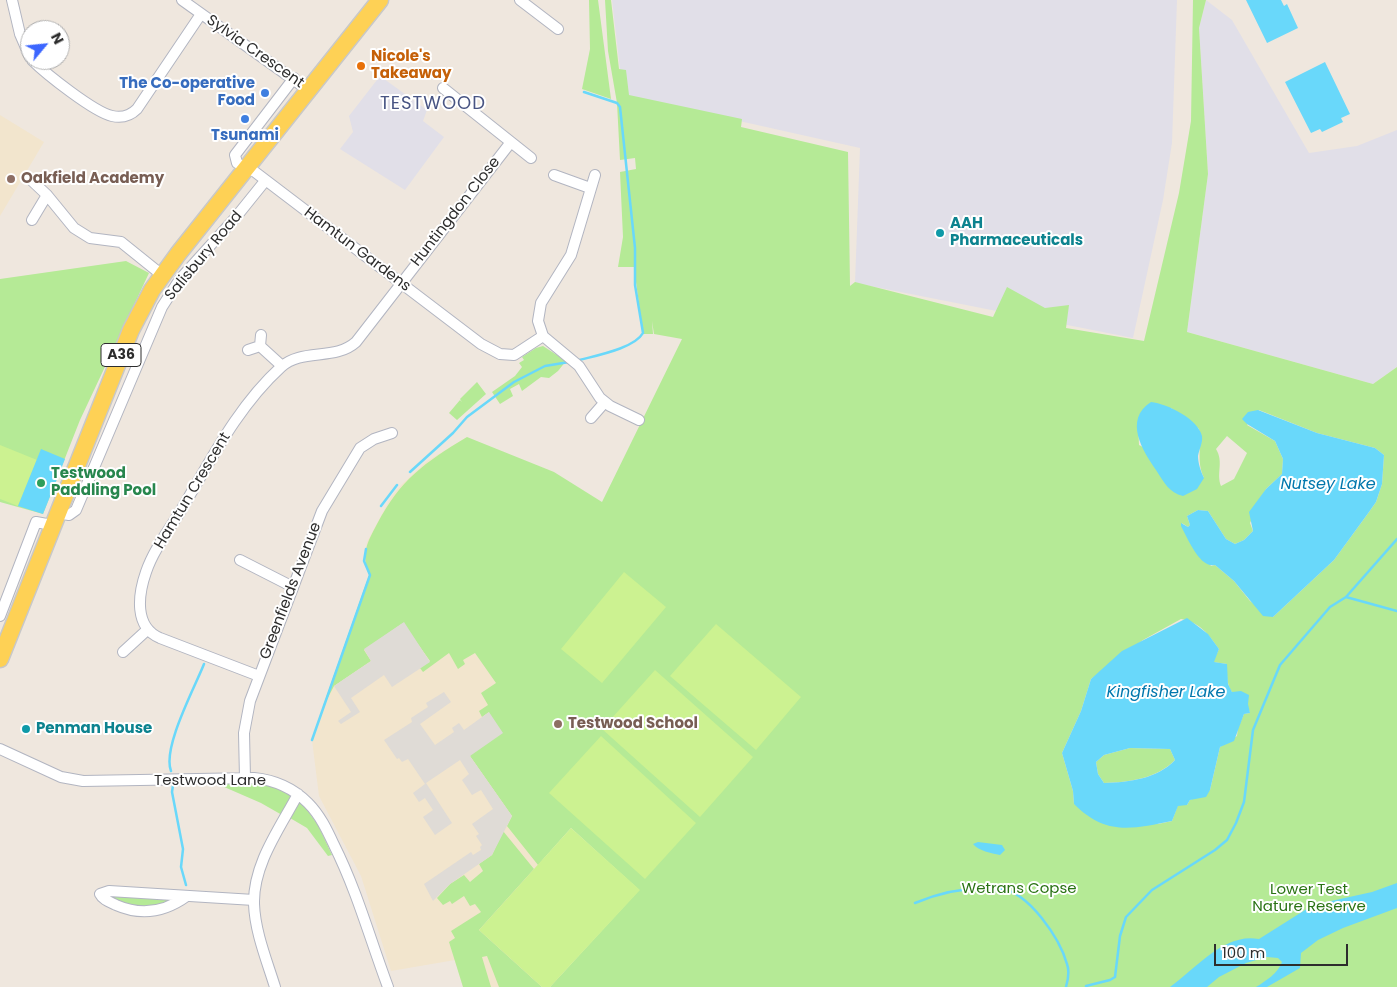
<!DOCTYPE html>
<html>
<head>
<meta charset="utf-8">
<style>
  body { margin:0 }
  #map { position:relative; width:1397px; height:987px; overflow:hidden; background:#efe7de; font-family:Poppins,sans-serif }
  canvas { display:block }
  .north { position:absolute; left:20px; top:20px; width:50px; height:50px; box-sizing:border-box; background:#fff; border:1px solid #ababab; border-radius:50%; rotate:62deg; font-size:14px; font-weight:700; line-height:20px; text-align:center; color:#2d2d2d }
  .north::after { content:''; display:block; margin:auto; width:18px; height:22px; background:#3c66ff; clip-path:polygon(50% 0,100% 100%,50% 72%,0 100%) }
  .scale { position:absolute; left:1214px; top:944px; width:134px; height:22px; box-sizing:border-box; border:2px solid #2d2d2d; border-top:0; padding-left:6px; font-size:15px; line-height:18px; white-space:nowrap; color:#2d2d2d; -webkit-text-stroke:4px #fff; paint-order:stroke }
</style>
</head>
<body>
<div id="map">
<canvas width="1397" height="987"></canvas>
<div class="north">N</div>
<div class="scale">100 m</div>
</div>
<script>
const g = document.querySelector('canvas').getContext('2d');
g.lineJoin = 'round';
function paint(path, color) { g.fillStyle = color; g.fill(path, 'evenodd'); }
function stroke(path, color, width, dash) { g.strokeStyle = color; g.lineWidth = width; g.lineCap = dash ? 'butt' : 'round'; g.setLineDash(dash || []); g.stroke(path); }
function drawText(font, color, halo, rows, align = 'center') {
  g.font = font + ' Poppins,sans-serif'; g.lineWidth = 4; g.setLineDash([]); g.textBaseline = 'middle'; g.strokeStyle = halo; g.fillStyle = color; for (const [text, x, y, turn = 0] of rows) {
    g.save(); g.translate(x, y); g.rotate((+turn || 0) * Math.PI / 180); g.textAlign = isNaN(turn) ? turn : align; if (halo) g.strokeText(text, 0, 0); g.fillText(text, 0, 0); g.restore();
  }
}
paint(new Path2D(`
  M612 0H1177L1172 143 1163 200 1133 338 855 283 860 148 623 95Z
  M1206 0 1232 20 1309 153 1357 146 1397 130V367L1373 384 1187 332 1208 174 1199 28Z
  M380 76 427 110 423 121 444 137 405 190 340 149 353 132 349 116Z`), '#e1dfe8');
paint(new Path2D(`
  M0 115 44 142 0 216Z
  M467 437 565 987H463L455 960 391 971 361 876 319 796 312 740 369 575 364 561 367 542 391 497 401 485 427 461Z`), '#f2e5cd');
paint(new Path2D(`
  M589 0H598L611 99 582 89 590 49Z
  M605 0H611L619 69 626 70 629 95 742 119 741 127 848 152 850 286 855 282 993 317 1007 287 1045 308 1069 305 1066 328 1144 341 1179 193 1191 121 1193 0H1206L1199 28 1208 174 1187 332 1373 384 1397 367V987H550L639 890 571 828 538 865 507 826 512 816 470 756 489 712 482 717 479 711 488 705 481 693 496 683 475 653 463 660 465 664 458 669 449 653 423 672 420 668 430 661 403 623 364 650 371 661 334 686 322 709 369 575C361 553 367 543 377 524 401 479 424 463 467 437L554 472 602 502 682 339 654 334 652 321 653 334H643L634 267H618L623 237 620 172 636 169 635 158 620 160 617 103 608 51ZM1171 408 1199 429C1202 447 1196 461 1204 478L1139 445 1138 422ZM1259 410 1317 433 1375 448 1384 455 1382 484 1376 502 1369 512 1334 560 1273 617 1250 601 1234 581 1215 565 1211 566 1182 523 1188 527 1190 525 1187 516 1198 510 1208 511 1226 539 1235 544 1244 540 1253 531 1250 523 1266 489 1282 474 1283 459 1275 441 1247 425ZM1227 436 1247 453 1234 479 1221 486C1216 473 1224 462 1216 449ZM1181 619C1201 623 1208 634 1219 649L1213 662 1227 664C1227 673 1226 684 1232 692 1239 700 1247 701 1250 713L1244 714 1238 728 1237 736 1220 747 1210 790 1190 800 1187 805H1178L1172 821 1158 824 1074 804 1073 791 1062 753 1081 711 1091 679 1143 640Z
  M126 261 149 273 80 420 43 514 0 502V279Z
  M543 346 566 361 558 371 549 378 541 377 522 391 519 384 510 389 513 396 500 404 492 392 515 376 522 367 519 363 524 360 522 357 536 348Z
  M477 382 486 394 457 420 449 413 460 400 462 402 460 399Z
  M1130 748 1170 749 1175 760C1156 779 1130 782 1104 783L1098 774 1096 762 1104 755Z
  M256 782 268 784 290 794 291 797 282 815 261 803 215 783Z
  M298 803H302L318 825 332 855 328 856 307 828 290 818Z
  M503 831 534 869 479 930 542 987H499L487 956 482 957 491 987H463L449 942 455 938 451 931 481 912 475 904 470 906 464 896 452 904 450 901 443 905 437 898 450 884 464 875 470 882 483 871 479 864 492 855Z
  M110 896 173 898 174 902 133 909 110 898Z`), '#b5ea96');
paint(new Path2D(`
  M0 445 37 460 18 506 0 499Z
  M624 572 666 607 602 683 561 649Z
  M716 624 801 697 756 750 670 676Z
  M655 670 753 757 700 817 602 729Z
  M601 736 696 823 645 879 549 793Z
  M571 828 640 890 550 987H542L479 930Z`), '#ccf291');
paint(new Path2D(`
  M404 622 430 662 392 687 384 675 351 698 360 712 341 724 338 721 351 712 334 686 371 661 364 649Z
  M444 692 451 702 420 724 435 745 454 732 452 728 459 723 464 730 489 712 503 733 470 756 512 816 492 855 450 884 433 901 424 884 471 852 473 855 481 850 480 847 482 845 476 836 479 834 472 824 493 809 481 790 472 795 462 780 469 774 460 760 426 783 452 823 435 835 423 817 433 810 425 798 419 802 413 793 425 784 408 759 402 762 399 758 397 759 384 740 412 722 411 718 428 707 426 703Z`), '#dfdbd6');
paint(new Path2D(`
  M1246 0H1281L1284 6 1287 4 1298 28 1267 43Z
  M1325 62 1350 114 1341 118 1343 122 1322 132 1320 129 1311 133 1285 82Z
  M1151 402C1168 404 1198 419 1202 436 1203 443 1199 449 1198 456 1198 463 1201 472 1204 478L1197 489 1183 496C1169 493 1164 482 1156 470 1143 451 1123 420 1151 402Z
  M1258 410 1317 433 1375 448 1384 455 1382 484 1376 502 1369 512 1334 560 1273 617 1263 616 1234 581 1215 565C1200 569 1187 537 1181 526V523L1188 527 1190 525 1187 516 1198 510 1208 511 1226 539 1235 544 1244 540 1253 531 1249 512 1266 489 1282 474 1283 459 1275 441 1247 424 1242 419 1248 412Z
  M41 449 65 459 43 514 18 506Z
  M1187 618 1208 634 1219 649 1214 662 1227 664 1228 684 1232 692 1241 691 1249 695 1248 704 1250 713 1244 714 1234 741 1220 747 1210 790 1206 797 1190 800 1187 805 1178 806 1172 821C1132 829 1106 836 1074 804L1073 791 1062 753 1081 711 1091 679 1122 651ZM1130 748 1170 749 1175 760C1157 779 1130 782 1104 783L1098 774 1096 762 1104 755Z
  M978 842 1002 845 1005 850 1000 855C991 853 979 851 973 844Z
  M1397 883V908L1343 928 1318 940 1301 953 1300 968 1267 987H1256C1266 981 1278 973 1282 962L1278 958 1267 957 1246 963 1219 977 1207 987H1170C1195 969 1225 932 1259 939L1313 905 1372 892Z`), '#69d8fa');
stroke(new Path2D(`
  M576 361C593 356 634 349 643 333L635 285V248L620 107 617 103 584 92
  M410 472 453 433 467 417 514 382 545 366 569 362
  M381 506 397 485
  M1346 597 1397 611
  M312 740 370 575 364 561 366 549
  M171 771C162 748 195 687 204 664
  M173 785 172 792 183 849 181 867 186 885
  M915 903C943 891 971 886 1001 889 1029 892 1060 939 1067 964 1070 972 1068 980 1066 987
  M1086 986 1110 980 1115 977 1120 936 1126 917 1152 890 1215 850 1227 840 1236 823 1244 802 1253 730 1280 665 1330 607 1346 597 1397 539`), '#69d8fa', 2.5);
const street = new Path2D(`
  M12 0 20 34 30 57
  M182 0 308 90
  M520 0 558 29
  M32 60C46 74 94 112 112 116 121 118 130 116 137 109L201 14
  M294 78 235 155 237 163 255 172 481 344 500 354 514 355 543 336
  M443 88 531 158
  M554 175 590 188
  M595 175 571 255 541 303 538 321 543 336 579 366 600 398 610 406 639 420
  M29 178 47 195 74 228 90 238 121 242 162 275
  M32 220 47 195
  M260 346 261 335
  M248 350 260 346 282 366
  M591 418 605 402
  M58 513 69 515 76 510 162 307 180 279 236 217 265 181
  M240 560 293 587
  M0 616 36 522 52 525
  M123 652 147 630
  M259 676 160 638C134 627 138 595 146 572 153 551 168 531 180 512 210 462 237 407 281 367 302 348 335 361 356 342L511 142
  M0 749 61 777 83 781 254 778C275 780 293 788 308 803 320 815 327 830 334 845 357 891 370 939 388 987
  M245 778 244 733 250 701 322 511 360 448 374 439 392 433
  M187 896C165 912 141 916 116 905 110 902 103 900 100 894L109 891 254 900
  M275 987C267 961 255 932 254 904 253 864 280 828 298 794`);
const primary = new Path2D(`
  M0 659 131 330 152 290 178 254 380 0`);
stroke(street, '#b2b5c1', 12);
stroke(primary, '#c8c8c8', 19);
stroke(street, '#fff', 10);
stroke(primary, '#fed155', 16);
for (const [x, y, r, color] of [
  [361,66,5,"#e8710a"],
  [265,93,5,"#3f7fe0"],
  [245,119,5,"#3f7fe0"],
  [11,179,5,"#8d6e63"],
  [940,233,5,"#0f9aa8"],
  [41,483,5,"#2e9e5b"],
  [558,724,5,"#8d6e63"],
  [26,729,5,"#0f9aa8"]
]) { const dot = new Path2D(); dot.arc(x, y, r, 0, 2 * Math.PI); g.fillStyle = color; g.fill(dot); stroke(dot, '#fff', 2); }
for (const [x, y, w] of [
  [121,355,40]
]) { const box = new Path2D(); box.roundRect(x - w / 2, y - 11.5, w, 23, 4); g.fillStyle = '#fff'; g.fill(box); stroke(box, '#2d2d2d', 1); }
drawText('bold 14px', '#2d2d2d', null, [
  ["A36",121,355]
]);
drawText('15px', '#2d2d2d', '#fff', [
  ["Sylvia Crescent",255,52,35],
  ["Huntingdon Close",456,212,-52],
  ["Hamtun Gardens",357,250,37],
  ["Salisbury Road",204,256,-50],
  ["Hamtun Crescent",193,491,-59],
  ["Greenfields Avenue",291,591,-69],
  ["Testwood Lane",210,781]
]);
drawText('bold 15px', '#c56008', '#fff', [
  ["Nicole's",371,57],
  ["Takeaway",371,74]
], 'left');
drawText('bold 15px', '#366cbe', '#fff', [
  ["The Co-operative",255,84],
  ["Food",255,101],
  ["Tsunami",245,136,"center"]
], 'right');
drawText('bold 15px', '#785e54', '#fff', [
  ["Oakfield Academy",21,179],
  ["Testwood School",568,724]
], 'left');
drawText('bold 15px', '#0d838f', '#fff', [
  ["AAH",950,224],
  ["Pharmaceuticals",950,241],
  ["Penman House",36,729]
], 'left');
drawText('bold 15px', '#27864d', '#fff', [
  ["Testwood",51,474],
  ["Paddling Pool",51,491]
], 'left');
drawText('15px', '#2a7314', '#fff', [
  ["Wetrans Copse",1019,889],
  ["Lower Test",1309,890],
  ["Nature Reserve",1309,907]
]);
drawText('italic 16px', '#0177ad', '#fff', [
  ["Nutsey Lake",1328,485],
  ["Kingfisher Lake",1166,693]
]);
g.letterSpacing = '1px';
drawText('18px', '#485483', '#fff', [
  ["TESTWOOD",433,104]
]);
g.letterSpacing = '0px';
</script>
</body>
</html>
